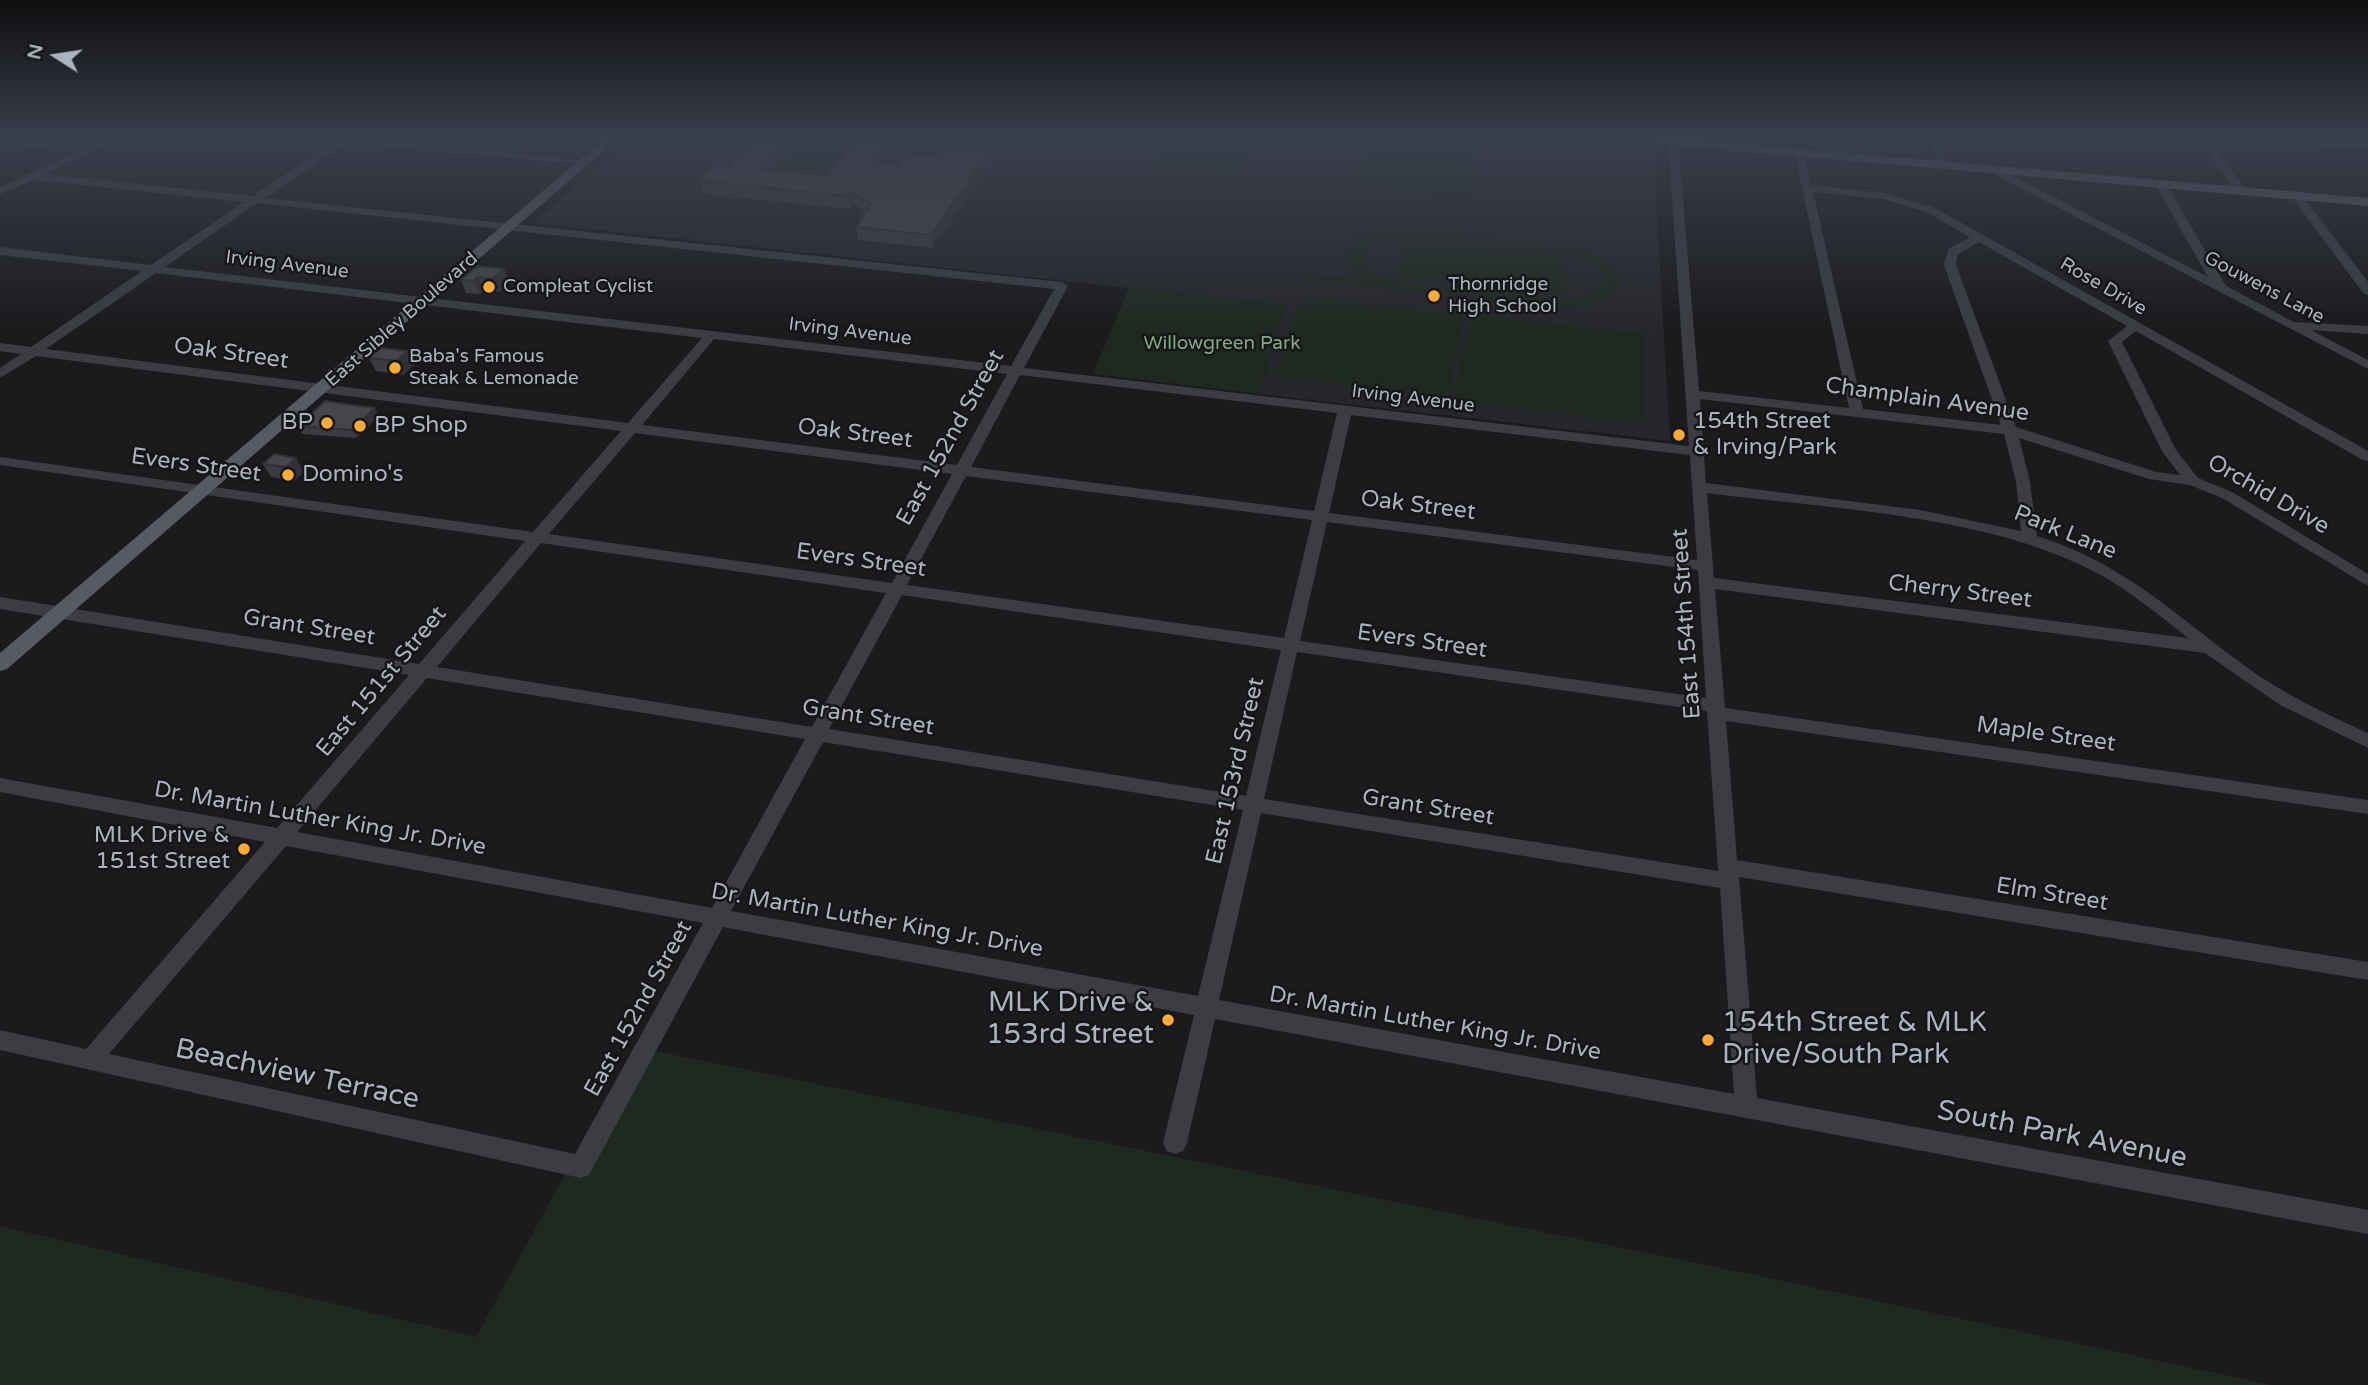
<!DOCTYPE html>
<html>
<head>
<meta charset="utf-8">
<style>
  body { margin:0 }
  #map { position:relative; width:2368px; height:1385px; overflow:hidden; background:#1b1b1d; font-family:"Varela Round",sans-serif }
  canvas { display:block }
  .north { position:absolute; left:21px; top:21px; width:70px; height:70px; -webkit-text-stroke:5px #161618; paint-order:stroke; rotate:282deg; font-size:19px; font-weight:700; line-height:28px; text-align:center; color:#acb3be }
  .north::after { content:''; display:block; margin:auto; width:24px; height:32px; background:#acb3be; clip-path:polygon(50% 0,100% 100%,50% 72%,0 100%) }
</style>
</head>
<body>
<div id="map">
<canvas width="2368" height="1385"></canvas>
<div class="north">N</div>
</div>
<script>
const g = document.querySelector('canvas').getContext('2d');
g.lineJoin = 'round';
function paint(path, color) { g.fillStyle = color; g.fill(path, 'evenodd'); }
function stroke(path, color, width, dash) { g.strokeStyle = color; g.lineWidth = width; g.lineCap = dash ? 'butt' : 'round'; g.setLineDash(dash || []); g.stroke(path); }
function drawText(font, color, halo, rows, align = 'center') {
  g.font = font + ' "Varela Round",sans-serif'; g.lineWidth = 5; g.setLineDash([]); g.textBaseline = 'middle'; g.strokeStyle = halo; g.fillStyle = color; for (const [text, x, y, turn = 0] of rows) {
    g.save(); g.translate(x, y); g.rotate((+turn || 0) * Math.PI / 180); g.textAlign = isNaN(turn) ? turn : align; if (halo) g.strokeText(text, 0, 0); g.fillText(text, 0, 0); g.restore();
  }
}
paint(new Path2D(`
  M630 139H1542L1653 148 1670 441 1259 394 1285 305 533 223Z
  M1723 139H1921L1928 156Z`), '#26272b');
paint(new Path2D(`
  M802 139H872L836 181 759 176Z
  M1188 139H1259L1243 173 1232 177 1145 168C1156 152 1169 144 1188 139Z
  M1405 139 1479 141 1473 194 1462 198 1351 187C1361 147 1365 146 1405 139Z
  M1401 230 1580 249C1598 255 1617 263 1620 283 1612 304 1587 307 1567 307L1298 279 1299 273 1363 279C1325 245 1369 231 1401 230ZM1403 236 1572 254 1599 267 1604 275V283L1591 295 1571 299 1398 282 1380 277 1366 268 1362 254C1371 239 1387 237 1403 236Z
  M1404 240 1566 256V295L1398 278Z
  M1129 287 1285 305 1259 394 1093 374Z
  M1331 300 1463 315 1449 393 1437 397 1277 377 1296 311 1311 301Z
  M1477 315 1644 334 1645 419 1635 423 1453 400 1470 322Z
  M635 1047 1760 1276 2272 1385H0V1226L476 1337Z`), '#202921');
paint(new Path2D(`
  M54 139H76L71 142 0 153V147Z
  M104 139H117L45 174 253 196 337 139H369L583 160 588 163 587 165 346 143 266 198 1062 282 1068 286 1024 368 1689 446 1668 139H1678L1699 391 1849 408 1794 150 1803 152 1811 185 1884 193 1935 208 2368 451V461L2363 460 2136 331 2122 342 2176 450 2198 478 2232 492 2368 574V586L2222 498 2190 485 2149 479 2019 438 2030 482 2037 536C2125 564 2174 614 2245 666 2283 694 2326 714 2368 733V748L2280 705 2205 653 1715 589 1725 708 2368 800V814L1726 721 1737 860 2368 962V980L1739 877 1757 1098 2368 1210V1234L1215 1019 1187 1143 1183 1151 1175 1154 1167 1151 1163 1143 1194 1015 723 927 589 1175 581 1178 0 1050V1030L86 1049 265 842 0 792V778L277 828 409 675 0 609V597L419 664 525 541 0 465V457L533 532 621 431 36 356 0 378V368L21 354 0 351V343L31 347 142 271 0 255V247L151 265 244 202 34 180 0 194V187ZM1813 192 1883 199 1927 212 1970 237 1948 249 1944 265 2001 425 1863 409ZM257 203 1054 289 1011 366 165 267ZM1979 242 2127 326 2108 341 2162 451 2180 475 2156 472 2016 427 1956 265 1958 254ZM156 273 702 338 628 423 46 349ZM714 339 1007 374 957 465 642 425ZM1020 375 1337 413 1314 511 971 467ZM1700 399 2004 434 2016 482 2021 531 1920 510 1706 483ZM1351 415 1690 455 1697 560 1329 513ZM635 433 952 474 892 583 549 534ZM966 476 1312 520 1284 638 907 585ZM1707 493C1831 509 1986 514 2097 573 2130 591 2159 615 2188 638L1714 578ZM1327 522 1698 570 1706 698 1300 641ZM541 543 886 593 812 727 437 667ZM902 595 1281 650 1246 796 829 729ZM1297 652 1707 711 1718 871 1264 799ZM427 678 805 739 712 908 297 832ZM823 742 1243 810 1198 996 731 911ZM1261 813 1720 888 1734 1094 1219 1000ZM286 846 703 923 575 1154 109 1054Z
  M1928 139H1938L1949 165 1948 167H1940Z
  M2198 139H2208L2247 191 2245 193H2237Z
  M2260 139H2300L2368 144V150L2265 142Z
  M1988 167H1996L2208 277 2155 184 2165 182 2226 286 2294 322 2368 326V334L2311 330 2368 360V369L1988 171Z
  M2297 193 2301 194 2368 282V295L2364 294 2291 196Z`), '#3b3d43');
paint(new Path2D(`
  M604 139H617L7 669 0 671V653Z
  M1642 139H1686L2368 198V206L1648 143Z`), '#575a62');
paint(new Path2D(`
  M802 138 773 170 827 176 859 138H901L881 165 898 166 938 157 988 152 989 165 933 248 858 240 856 227 866 212 854 204 851 209 703 194 700 181 731 167Z
  M504 269 509 282 498 292 484 291 480 294 466 293 461 280Z
  M381 348 414 365 403 375 376 371 369 358Z
  M379 416 356 438 302 434 298 426Z
  M274 454 304 472 294 481 271 477 263 464Z`), '#3b3c40');
paint(new Path2D(`
  M788 138H802L763 181 760 169Z
  M890 138H901L872 176 869 164Z
  M988 152 989 165 933 248 931 235Z
  M852 192 854 204 851 209 848 196Z
  M504 269 509 282 498 292 492 279Z
  M478 277 484 291 480 294 474 281Z
  M408 351 414 365 403 375 396 361Z
  M375 408 379 416 356 438 351 430Z
  M296 458 304 472 294 481 286 467Z`), '#303134');
const building = new Path2D(`
  M758 138H788L760 169 827 176 859 138H890L869 164 898 166 907 154 938 157 943 151 988 152 931 235 856 227 871 204 852 192 848 196 700 181 715 165 731 167Z
  M478 266 504 269 492 279 478 277 474 281 461 280Z
  M381 348 408 351 396 361 369 358Z
  M325 401 375 408 351 430 298 426Z
  M274 454 296 458 286 467 263 464Z`);
paint(building, '#45464a');
stroke(building, '#303134', 2);
const sky = g.createLinearGradient(0, 0, 0, 332);
sky.addColorStop(0, '#0f0f10');
sky.addColorStop(0.42, '#393f4c');
sky.addColorStop(1, '#393f4c00');
g.fillStyle = sky;
g.fillRect(0, 0, 2368, 332);
for (const [x, y, r, color] of [
  [489,287,7,"#ffab31"],
  [1434,296,7,"#ffab31"],
  [395,368,7,"#ffab31"],
  [327,423,7,"#ffab31"],
  [360,426,7,"#ffab31"],
  [1679,435,7,"#ffab31"],
  [288,475,7,"#ffab31"],
  [244,849,7,"#ffab31"],
  [1168,1020,7,"#ffab31"],
  [1708,1040,7,"#ffab31"]
]) { const dot = new Path2D(); dot.arc(x, y, r, 0, 2 * Math.PI); g.fillStyle = color; g.fill(dot); stroke(dot, '#161618', 2.5); }
drawText('19px', '#acb3be', '#161618', [
  ["Irving Avenue",287,265,7],
  ["Rose Drive",2103,287,30],
  ["Gouwens Lane",2264,288,28],
  ["East Sibley Boulevard",402,320,-41],
  ["Irving Avenue",850,332,7],
  ["Irving Avenue",1413,399,7]
]);
drawText('19px', '#acb3be', '#161618', [
  ["Thornridge",1448,285],
  ["High School",1448,307],
  ["Compleat Cyclist",503,287],
  ["Baba's Famous",409,357],
  ["Steak & Lemonade",409,379]
], 'left');
drawText('19px', '#82aa82', '#161618', [
  ["Willowgreen Park",1222,344]
]);
drawText('23px', '#acb3be', '#161618', [
  ["Oak Street",231,354,8],
  ["Champlain Avenue",1927,400,8],
  ["Oak Street",855,434,7],
  ["East 152nd Street",951,438,-61],
  ["Evers Street",196,466,8],
  ["Orchid Drive",2268,495,30],
  ["Oak Street",1418,506,7],
  ["Park Lane",2065,533,22],
  ["Evers Street",861,561,8],
  ["Cherry Street",1960,592,7],
  ["East 154th Street",1687,624,-94],
  ["Grant Street",309,628,9],
  ["Evers Street",1422,642,8],
  ["East 151st Street",382,682,-50],
  ["Grant Street",868,718,9],
  ["Maple Street",2046,735,8],
  ["East 153rd Street",1236,771,-77],
  ["Grant Street",1428,808,9],
  ["Dr. Martin Luther King Jr. Drive",320,819,10],
  ["Elm Street",2052,895,9],
  ["Dr. Martin Luther King Jr. Drive",877,921,10],
  ["East 152nd Street",639,1009,-61],
  ["Dr. Martin Luther King Jr. Drive",1435,1024,10]
]);
drawText('23px', '#acb3be', '#161618', [
  ["154th Street",1693,422],
  ["& Irving/Park",1693,448],
  ["BP",313,423,"right"],
  ["BP Shop",374,426],
  ["Domino's",302,475],
  ["MLK Drive &",230,836,"right"],
  ["151st Street",230,862,"right"]
], 'left');
drawText('28px', '#acb3be', '#161618', [
  ["MLK Drive &",1154,1004],
  ["153rd Street",1154,1036],
  ["154th Street & MLK",1722,1024,"left"],
  ["Drive/South Park",1722,1056,"left"]
], 'right');
drawText('28px', '#acb3be', '#161618', [
  ["Beachview Terrace",297,1075,12],
  ["South Park Avenue",2062,1135,11]
]);
</script>
</body>
</html>
